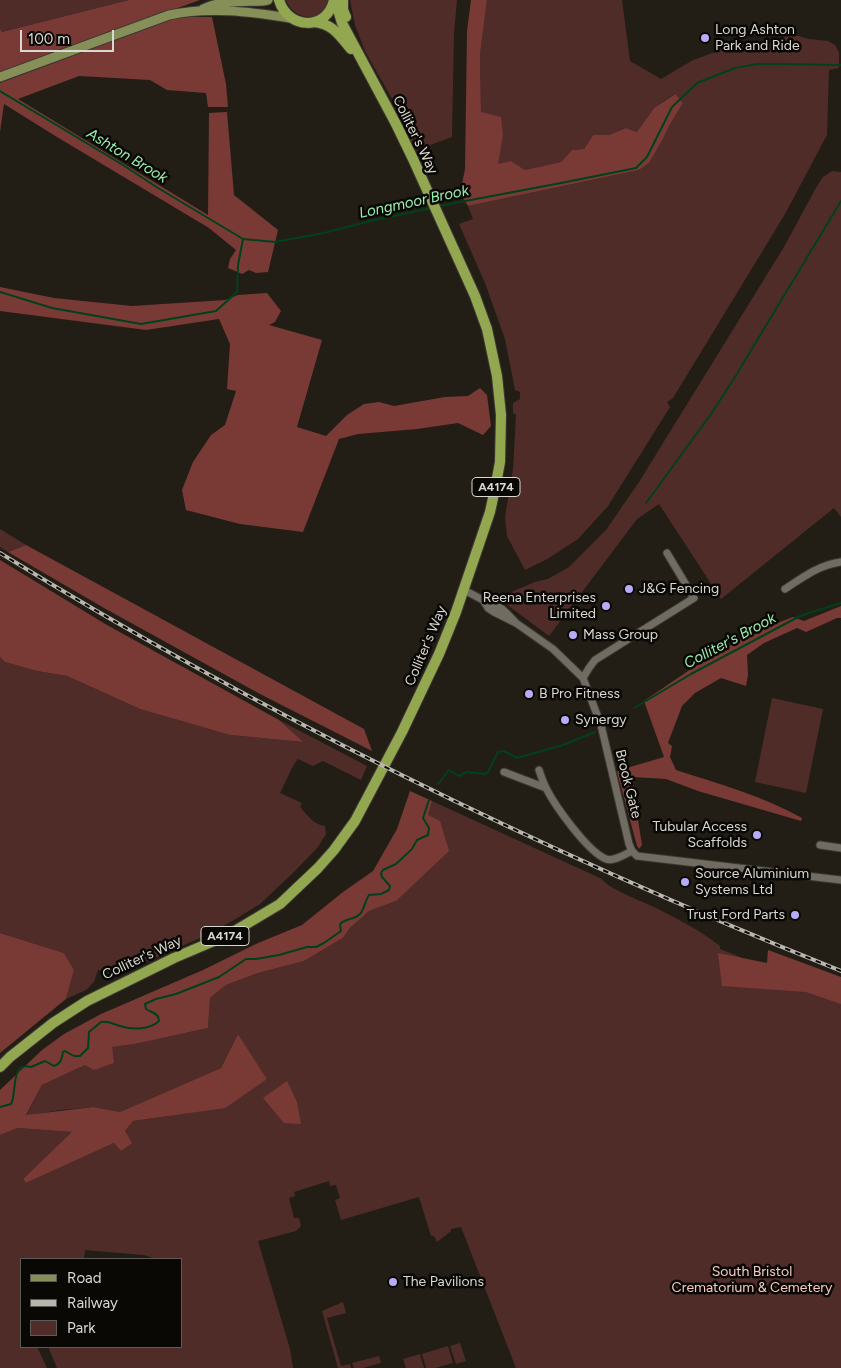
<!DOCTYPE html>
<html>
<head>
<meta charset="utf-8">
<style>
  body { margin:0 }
  #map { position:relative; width:841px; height:1368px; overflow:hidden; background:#221e16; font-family:Figtree,sans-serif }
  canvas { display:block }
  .legend { position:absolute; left:20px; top:1258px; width:162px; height:90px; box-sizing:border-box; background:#0a0805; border:1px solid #5d5b57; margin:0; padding:6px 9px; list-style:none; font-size:15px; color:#dad8d2 }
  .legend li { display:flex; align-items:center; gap:10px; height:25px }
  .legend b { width:25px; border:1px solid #5d5b57 }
  .scale { position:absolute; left:20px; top:30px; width:94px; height:22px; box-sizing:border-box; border:2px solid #dad8d2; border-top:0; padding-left:6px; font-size:15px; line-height:18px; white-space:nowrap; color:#dad8d2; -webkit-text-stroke:4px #0a0805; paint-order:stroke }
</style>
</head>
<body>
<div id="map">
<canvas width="841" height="1368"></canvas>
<ul class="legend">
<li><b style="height:6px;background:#858f57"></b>Road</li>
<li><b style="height:6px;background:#b8b6af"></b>Railway</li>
<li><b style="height:14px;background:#502c29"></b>Park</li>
</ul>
<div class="scale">100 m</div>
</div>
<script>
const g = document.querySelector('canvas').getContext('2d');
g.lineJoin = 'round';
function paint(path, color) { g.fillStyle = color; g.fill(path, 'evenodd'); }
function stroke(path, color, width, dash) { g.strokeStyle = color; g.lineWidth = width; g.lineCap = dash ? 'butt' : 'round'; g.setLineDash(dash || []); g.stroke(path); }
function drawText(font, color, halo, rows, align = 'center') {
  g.font = font + ' Figtree,sans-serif'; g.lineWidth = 5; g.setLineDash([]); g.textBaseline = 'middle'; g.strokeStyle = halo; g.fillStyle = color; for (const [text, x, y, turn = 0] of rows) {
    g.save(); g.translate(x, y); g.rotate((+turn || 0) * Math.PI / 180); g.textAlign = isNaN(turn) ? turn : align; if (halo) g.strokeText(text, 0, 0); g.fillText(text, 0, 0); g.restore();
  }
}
paint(new Path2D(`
  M0 0H129L2 32 0 29Z
  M286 0H330C329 3 328 5 327 8 315 24 292 17 286 0Z
  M350 0H457L454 33 452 137 422 148 415 146 409 139 396 106 365 51 355 25Z
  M487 0H622L630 61 661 79 693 60 727 48 744 43H772L792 34 809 39 828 41 835 45 839 52V68L829 70 827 135 785 214 673 398 667 402 670 407 608 506 578 539 549 558 525 570 507 536 505 517 513 469 516 415 513 413V403L520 399V392L515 390 505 339 485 283 459 224 473 219 468 206 639 170 649 163 663 139 669 126 683 103 674 94 654 108 637 132 626 128 609 135H593L584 149 572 150 561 162 525 170 511 161 497 165 503 136 481 112 480 55Z
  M832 171 841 172V517L834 508 721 599 659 504 637 519 549 636 502 601 506 595 509 593 535 582 548 579 569 567 606 530 639 482 784 247 817 186 823 177Z
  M0 529 26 545 8 552 0 547Z
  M0 657 5 662 37 671 67 676 140 709 230 735 302 742 279 720 367 766 361 780 323 761 313 766 298 759 293 766 280 793 302 803 300 807C307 815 314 825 325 826L326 834 318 847 294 872 260 904 234 920 200 938 141 964 115 973 98 970 94 982 86 990 66 999 74 970 64 953 0 933Z
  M772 698 823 709 806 793 755 782Z
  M432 801 602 879C608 889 644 902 656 908 678 919 701 931 720 946V949L841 997V1368H516L461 1227 451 1229V1231L437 1242 434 1236H431L419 1197 341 1220 335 1200 340 1198 336 1185 330 1186 329 1181 294 1192 295 1196 289 1198 294 1218H299L301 1226 296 1231 258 1241 290 1349 293 1368H57L49 1349V1347H181V1259H156L144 1255 85 1250 84 1259H21V1347H37L47 1368H0V1135L18 1128 73 1132 23 1179 26 1183 114 1143 121 1151 125 1131 133 1121 168 1116 267 1079 238 1034 221 1068 120 1112 93 1107 60 1110 26 1116 42 1085 85 1065 112 1047 135 1044 208 1028 210 998 226 985 258 973 304 961 343 938 350 928 369 911 396 901Z
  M343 1302 346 1313 327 1318 341 1366 350 1364 351 1368H338L322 1311Z
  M460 1343 466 1361 456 1364 450 1346Z
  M448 1346 453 1363 435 1368H426L422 1354Z
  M420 1354 424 1368H406L403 1359Z
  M379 1356 381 1363 362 1368H354L352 1363Z`), '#502c29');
paint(new Path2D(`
  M129 0H200L0 72V29L2 32Z
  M471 0H487L480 55 481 112 501 117 503 136 498 164 511 161 525 170 561 162 572 150 584 149 593 135H609L626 128 637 132 654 108 675 94 683 103 669 126 663 139 649 163 639 170 468 206 460 194 465 169 467 31Z
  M177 17H212L226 84 228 107H208L206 93 167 90 150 80 79 76 18 99 208 215 209 113 227 112 234 195 278 230 268 272 256 273 249 270 242 274 228 268 230 259 236 250 209 228 57 137 4 104 0 132V83Z
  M0 287 54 298 132 306 225 300 238 295 267 293 281 311 275 322 269 325 322 340 297 427 326 436 347 415 364 404 379 402 394 406 445 397 468 396 480 388 487 395 491 426 483 435 458 423 417 429 358 434 339 439 303 532 240 524 186 510 182 490 193 462 211 435 225 425 236 391 227 389 230 344 219 319 146 330 0 311Z
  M26 545 364 729 372 751 260 694 104 608 8 552Z
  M0 560 107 625 279 720 303 742 230 735 140 709 67 676 37 671 5 662 0 657Z
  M841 606V618H837L806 632 797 628 764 643 747 655 748 675 746 686 721 678 695 693 682 706 668 743 672 746 670 757 676 770C719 784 763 796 802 818L801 821 698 791 666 779 633 777 636 808 642 845 639 849 637 846 617 772 620 770 664 757 644 701 688 671 749 634 793 617 804 621Z
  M410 791 432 801 428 815 440 821 449 851 396 901 369 911 350 928 343 938 304 961 258 973 226 985 210 998 208 1028 135 1044 112 1047 114 1063 94 1070 85 1065 42 1085 26 1115 93 1107 120 1112 221 1068 238 1034 267 1079 225 1108 133 1121 125 1131 132 1143 121 1151 114 1143 26 1183 23 1179 72 1132 18 1128 0 1135V1090L42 1050 64 1034 101 1014 203 970 258 943 302 925 343 892 373 871 397 829Z
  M0 933 64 953 74 970 66 999 0 1053Z
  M768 950 841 977V1004L806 992 722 986 718 953 767 963Z
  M287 1081 297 1102 301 1124 284 1123 263 1098Z`), '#793a35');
stroke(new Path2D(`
  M0 91 123 165 158 188 243 239
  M439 206 561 183 636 168 647 157 672 107 697 83 735 68 757 64H779L841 65
  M0 292 52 308 141 324 216 311 237 292 238 265 243 239 275 242 324 233 370 221 432 208
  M646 503 711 414 735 377 841 201
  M634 708 691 674 800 616 841 603
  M438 784 449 770 459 776 467 772 485 774 488 772 498 752 504 751 517 758 563 745 595 732
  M0 1107 11 1104C17 1094 10 1061 31 1067L45 1061 54 1066C61 1064 62 1058 63 1052L65 1051 74 1056H80L88 1048 89 1032 101 1022C109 1021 113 1024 120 1026 133 1030 149 1030 159 1021 159 1013 152 1013 146 1009L145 1004 156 999 176 994 219 977 246 959H256L279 955 307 947H316L324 943 341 931 340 924C346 918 354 920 360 914 364 910 365 901 369 895L381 894 389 890 390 886 382 877 381 873 383 870 396 864 412 849 417 840 428 835 429 828 423 818 429 800`), '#00411c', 2);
const minor = new Path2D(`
  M785 589C803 577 819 565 841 562
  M464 590 483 600
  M516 623C506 612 498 603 483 600L488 608 494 612 516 623 553 649 583 678 601 725 629 844 632 851 637 856 841 880
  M583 678 589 668 595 660 694 598 667 553
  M539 770C541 776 543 782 546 788 555 806 588 852 606 859 614 862 625 854 632 851
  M504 772 546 788
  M820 845 841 848`);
const major = new Path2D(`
  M203 9C221 0 243 2 263 1L268 0
  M0 77 169 15C209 6 251 12 290 18`);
const highway = new Path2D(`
  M279 0C288 30 327 31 334 0
  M343 0V10L346 17
  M314 22C333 24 339 35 351 49
  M0 1067 10 1057 53 1023 87 1001 174 958 228 935 280 904 318 868 334 850 355 821 402 732 439 654 456 612 490 512 495 489 500 462 501 415 497 376 487 329 475 296 413 159 396 124 342 23 335 0`);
stroke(minor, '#3d3a35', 9);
stroke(major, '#3d3a35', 11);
stroke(highway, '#3d3a35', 12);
stroke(minor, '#706c61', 7);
stroke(major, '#858f57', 9);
stroke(highway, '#93a751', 10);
const rail = new Path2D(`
  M0 553C266 717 551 855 841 971`);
stroke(rail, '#b8b6af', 4);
stroke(rail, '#0a0805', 2, [5.5]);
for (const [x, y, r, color] of [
  [705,38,5,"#b8abf7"],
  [629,589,5,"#b8abf7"],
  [606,606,5,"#b8abf7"],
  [573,635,5,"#b8abf7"],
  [529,694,5,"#b8abf7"],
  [565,720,5,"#b8abf7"],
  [757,835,5,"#b8abf7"],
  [685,882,5,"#b8abf7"],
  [795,915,5,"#b8abf7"],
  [393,1282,5,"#b8abf7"]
]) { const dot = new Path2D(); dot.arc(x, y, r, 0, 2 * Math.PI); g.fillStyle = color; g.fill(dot); stroke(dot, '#0a0805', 2); }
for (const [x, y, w] of [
  [496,487,48],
  [225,936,48]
]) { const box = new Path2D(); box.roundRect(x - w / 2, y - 9.5, w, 19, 4); g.fillStyle = '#0a0805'; g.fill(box); stroke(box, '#dad8d2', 1); }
drawText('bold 12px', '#dad8d2', null, [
  ["A4174",496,487],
  ["A4174",225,936]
]);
drawText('14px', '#dad8d2', '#0a0805', [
  ["Long Ashton",715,30],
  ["Park and Ride",715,46],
  ["J&G Fencing",639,589],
  ["Reena Enterprises",596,598,"right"],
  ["Limited",596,614,"right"],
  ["Mass Group",583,635],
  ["B Pro Fitness",539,694],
  ["Synergy",575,720],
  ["Tubular Access",747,827,"right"],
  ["Scaffolds",747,843,"right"],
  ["Source Aluminium",695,874],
  ["Systems Ltd",695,890],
  ["Trust Ford Parts",785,915,"right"],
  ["The Pavilions",403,1282]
], 'left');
drawText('14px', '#dad8d2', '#0a0805', [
  ["Colliter's Way",415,135,64],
  ["Colliter's Way",426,646,-67],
  ["Brook Gate",628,784,76],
  ["Colliter's Way",142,958,-25]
]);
drawText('14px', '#f4cac6', '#0a0805', [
  ["South Bristol",752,1272],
  ["Crematorium & Cemetery",752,1288]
]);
drawText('italic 15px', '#9aeeb0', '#0a0805', [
  ["Ashton Brook",127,156,31],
  ["Longmoor Brook",414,202,-12],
  ["Colliter's Brook",730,641,-28]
]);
</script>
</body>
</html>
